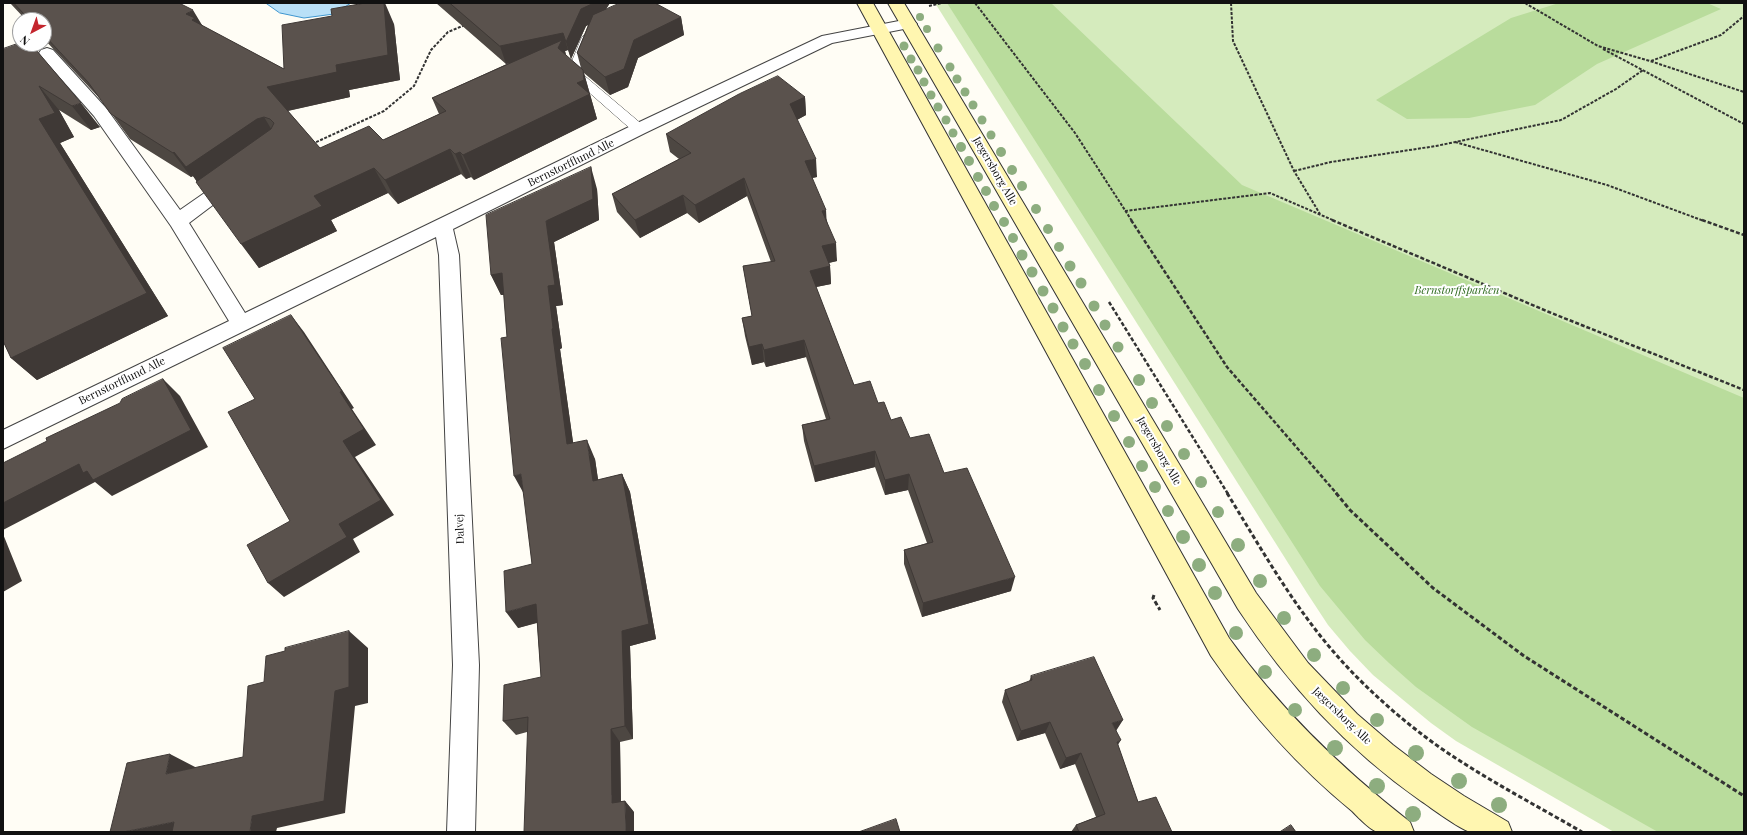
<!DOCTYPE html>
<html>
<head>
<meta charset="utf-8">
<style>
  body { margin:0 }
  #map { position:relative; width:1747px; height:835px; overflow:hidden; background:#fffdf5; font-family:"Playfair Display",serif }
  canvas { display:block }
  .frame { position:absolute; inset:0; border:4px solid #111; pointer-events:none }
  .north { position:absolute; left:12px; top:12px; width:40px; height:40px; box-sizing:border-box; background:#fff; border:1px solid #a0a0a0; border-radius:50%; rotate:221deg; font-size:11px; font-weight:700; line-height:16px; text-align:center; color:#111 }
  .north::after { content:''; display:block; margin:auto; width:14px; height:18px; background:#c4262e; clip-path:polygon(50% 0,100% 100%,50% 72%,0 100%) }
</style>
</head>
<body>
<div id="map">
<canvas width="1747" height="835"></canvas>
<div class="frame"></div>
<div class="north">N</div>
</div>
<script>
const g = document.querySelector('canvas').getContext('2d');
g.lineJoin = 'round';
function paint(path, color) { g.fillStyle = color; g.fill(path, 'evenodd'); }
function stroke(path, color, width, dash) { g.strokeStyle = color; g.lineWidth = width; g.lineCap = dash ? 'butt' : 'round'; g.setLineDash(dash || []); g.stroke(path); }
function drawText(font, color, halo, rows, align = 'center') {
  g.font = font + ' "Playfair Display",serif'; g.lineWidth = 4; g.setLineDash([]); g.textBaseline = 'middle'; g.strokeStyle = halo; g.fillStyle = color; for (const [text, x, y, turn = 0] of rows) {
    g.save(); g.translate(x, y); g.rotate((+turn || 0) * Math.PI / 180); g.textAlign = isNaN(turn) ? turn : align; if (halo) g.strokeText(text, 0, 0); g.fillText(text, 0, 0); g.restore();
  }
}
paint(new Path2D(`
  M935 3H1744V832H1614L1456 741 1431 723 1373 675 1350 651 1328 625 1307 593Z`), '#d5ebbd');
paint(new Path2D(`
  M947 3H1051L1242 185 1744 398V832H1658L1472 727 1416 687 1389 663 1365 640 1320 586Z
  M1559 3H1707L1721 9 1597 64 1535 105 1469 118 1407 119 1376 100 1511 18Z`), '#b9dc9c');
const water = new Path2D(`
  M266 3H351L334 14 304 18 280 13Z`);
paint(water, '#b9e0f7');
stroke(water, '#3f96cf', 1);
const lane = new Path2D(`
  M587 35 591 36 593 39 580 72 644 126 646 129 644 132 639 133 634 132 567 73 581 39 583 36Z`);
const street = new Path2D(`
  M909 19 914 21 917 24 914 27 832 43 645 133 453 229 459 255 479 665 475 832H447L453 665 439 255 436 237 3 449V430L229 321 171 226 94 116 41 56 39 53 41 50 47 48 53 50 106 108 180 210 226 178 232 176 238 178 241 182 238 186 189 223 245 313 633 125 822 36Z`);
const secondary = new Path2D(`
  M857 3H873L1229 638C1280 709 1341 768 1410 822L1414 832C1403 832 1389 834 1378 832 1371 831 1357 816 1352 811 1297 766 1251 714 1211 656Z
  M888 3H904L1256 593 1308 663 1357 714 1393 745 1431 774 1464 796 1508 822 1512 832C1503 832 1478 834 1470 832 1458 828 1433 809 1421 801 1346 748 1289 686 1238 609Z`);
stroke(lane, '#444', 1);
stroke(street, '#444', 2);
stroke(secondary, '#333', 2);
stroke(new Path2D(`
  M975 3 1075 133 1132 221
  M1231 3 1233 41 1294 171 1320 214
  M1525 3 1598 46 1650 61 1744 92
  M929 6 942 3
  M1603 49 1744 124
  M1651 61 1721 35 1744 16
  M1455 142 1607 185 1704 221
  M312 144 384 111 414 86 431 50 448 32 465 25
  M1294 171 1331 162 1436 146 1561 120 1616 89 1643 70
  M1125 211 1270 193 1335 221`), '#333', 2, [3, 1.5]);
stroke(new Path2D(`
  M1131 220 1227 367 1337 494
  M1332 220 1549 312 1744 390
  M1702 220 1744 235
  M1109 302 1228 494`), '#333', 2.5, [4, 2]);
stroke(new Path2D(`
  M1227 493C1262 550 1295 609 1339 658 1371 694 1414 731 1454 757 1495 784 1539 807 1582 832
  M1336 493 1350 510 1433 588 1524 656 1744 796
  M1154 595 1153 598 1160 610`), '#333', 3, [4.5, 2.5]);
paint(lane, '#fff');
paint(street, '#fff');
paint(secondary, '#fff6b0');
g.fillStyle = '#8dad7f';
for (const [x, y, r] of [
  [920,17,4],
  [927,29,4],
  [904,46,4.5],
  [938,48,4.5],
  [911,59,4.5],
  [950,67,4.5],
  [918,70,4.5],
  [957,79,4.5],
  [924,82,4.5],
  [965,92,4.5],
  [931,95,4.5],
  [973,105,4.5],
  [938,107,4.5],
  [946,120,4.5],
  [982,120,4.5],
  [953,133,4.5],
  [991,135,4.5],
  [961,147,5],
  [1001,152,5],
  [969,161,5],
  [1012,170,5],
  [978,177,5],
  [1022,186,5],
  [986,191,5],
  [994,206,5],
  [1036,209,5],
  [1004,222,5],
  [1048,229,5],
  [1013,238,5],
  [1059,247,5],
  [1022,255,5.5],
  [1070,266,5.5],
  [1032,272,5.5],
  [1081,283,5.5],
  [1043,291,5.5],
  [1094,306,5.5],
  [1053,308,5.5],
  [1105,325,5.5],
  [1063,327,5.5],
  [1073,344,5.5],
  [1118,347,5.5],
  [1085,364,6],
  [1139,380,6],
  [1099,390,6],
  [1152,403,6],
  [1114,416,6],
  [1167,426,6],
  [1129,442,6],
  [1184,454,6],
  [1142,466,6],
  [1201,482,6],
  [1155,487,6],
  [1168,511,6],
  [1218,512,6],
  [1183,537,7],
  [1238,545,7],
  [1199,565,7],
  [1260,581,7],
  [1215,593,7],
  [1284,618,7],
  [1236,633,7],
  [1314,655,7],
  [1265,672,7],
  [1343,688,7],
  [1295,710,7],
  [1377,720,7],
  [1335,748,8],
  [1416,753,8],
  [1459,781,8],
  [1377,786,8],
  [1499,805,8],
  [1413,814,8]
]) { g.beginPath(); g.arc(x, y, r, 0, 2 * Math.PI); g.fill(); }
paint(new Path2D(`
  M10 3H179L203 26 284 69 394 24 400 80 349 90 350 97 288 111 320 148 383 140 439 114 432 98 509 63 506 64 436 3H610L606 9 681 17 684 35 638 58 628 87 610 95 584 73 597 119 474 180 471 177 466 179 461 174 398 204 388 193 331 220 337 231 259 268 193 176 191 177 130 139 103 102 44 39V20H26ZM588 25 577 53 581 68 566 56 565 51 568 50 571 59 586 26Z
  M3 49 100 127 91 130 59 110 74 137 60 143 168 316 37 380 11 358 4 342Z
  M805 97 806 115 797 120 817 177 812 178 827 221 837 261 829 263 830 266 831 284 816 287 854 385 878 403 891 420 944 473 1011 591 922 617 904 564V550L927 543 908 490 885 495 875 467 815 482 804 441 802 425 826 419 806 357 766 367 764 362 752 365 745 336 742 318 752 316 743 266 771 262 747 196 699 223 687 213 640 238 617 212 612 194 679 159 670 152 666 134Z
  M597 189 599 220 554 242 563 305 556 306 562 348 560 349 573 443 595 459 598 480 622 474 630 492 656 639 630 646 633 739 620 742 621 801H625L634 812 527 732 516 735 503 721 541 677 537 623 518 628 532 564 507 337 504 295H501L491 275Z
  M1031 676 1116 730 1118 745 1138 802 1172 832H1071L1076 825 1096 817 1075 764 1060 769 1045 733 1017 741 1002 702 1005 690 1029 682Z`), '#4d4742');
paint(new Path2D(`
  M384 3H385L394 24 400 80 349 90 350 97 282 112 267 87Z
  M594 3H610L598 21 586 26 571 59 566 42 581 9Z
  M193 10 208 35 206 36 186 14Z
  M681 17 684 35 638 58 628 87 610 95 605 77 634 40Z
  M563 33 568 50 565 51 569 65 559 52 506 64 500 46Z
  M583 70 597 119 474 180 463 155 577 83Z
  M39 86 59 110 74 137 60 143 168 316 37 380 11 358 39 119Z
  M805 97 806 115 791 123 790 104Z
  M81 103 100 127 91 130 72 106Z
  M264 117 279 142 204 192 193 176 191 177 173 153 257 119Z
  M450 149 461 174 398 204 385 180Z
  M460 152 471 177 466 179 455 154Z
  M816 159 817 177 806 179 805 161Z
  M591 167 597 189 599 220 554 242 563 305 556 306 562 348 560 349 576 463 567 444 552 329 548 286 546 221Z
  M374 168 388 193 331 220 337 231 259 268 241 244 314 196Z
  M744 178 747 196 699 223 695 205Z
  M683 195 687 213 640 238 635 220Z
  M826 210 827 228 822 211Z
  M836 243 837 261 823 264 822 246Z
  M830 266 831 284 811 288 810 271Z
  M502 273 511 293 501 295 491 275Z
  M291 315 304 332 354 408 352 409 376 445 355 457 394 515 353 539 360 552 284 597 268 583 343 441 340 392Z
  M804 340 806 357 766 367 764 350Z
  M762 344 764 362 752 365 749 347Z
  M163 379 180 396 208 447 112 496 95 482 3 530V503Z
  M587 440 595 459 601 499 593 481Z
  M875 451V467L815 482 814 466Z
  M521 474 524 494 514 476Z
  M622 474 630 492 656 639 630 646 633 739 625 726 622 631Z
  M909 474 908 490 885 495V480Z
  M3 534 22 581 3 592Z
  M1015 577 1011 591 922 617 923 603Z
  M536 604 546 620 518 628 506 612Z
  M349 631 368 648V703L355 706 345 813 277 828 276 832H250L252 816 335 691Z
  M1123 720 1116 731 1112 723Z
  M1050 722 1045 733 1017 741 1021 731Z
  M611 729 620 742 621 814 612 803Z
  M1121 740 1114 751 1117 742Z
  M1081 753 1075 764 1060 769 1066 758Z
  M170 754 197 768 166 774Z
  M625 801 634 812V832H626Z
  M174 822 199 832H123Z`), '#3f3936');
const building = new Path2D(`
  M14 3H179L193 10 186 14 195 18 192 20 284 69 282 25 332 16 331 9 365 3H384L388 55 336 65 337 72 267 87 320 148 369 126 383 140 446 111 432 98 562 40 558 48 583 70 584 80 577 83 590 94 463 155 460 152 455 154 450 149 385 180 374 168 314 196 322 206 241 244 196 182 271 129 274 123 270 119 264 117 257 119 186 167 174 152 173 153 111 114 88 82 44 35V20H30Z
  M450 3H594L581 9 566 42 563 33 500 46Z
  M620 3H655L681 17 634 40 624 69 605 77 577 53 593 15Z
  M20 43V44H31L81 103 72 106 39 86 55 113 39 119 147 293 11 358 3 341V49Z
  M778 76 805 97 790 104 816 159 805 161 826 210 822 211 836 243 822 246 830 266 810 271 854 385 870 381 878 403 884 402 891 420 901 417 910 438 929 434 944 473 967 468 1015 577 923 603 904 550 933 542 909 474 885 480 875 451 814 466 802 425 830 419 804 340 764 350 762 344 749 347 742 318 752 316 743 266 775 261 744 178 695 205 683 195 635 220 612 194 691 153 666 134 739 94Z
  M591 167 593 199 546 221 555 285 548 286 553 328 552 329 567 444 587 440 593 481 622 474 649 624 622 631 625 726 611 729 612 803 625 801 626 832H524L528 717 503 721 504 685 541 677 536 604 506 612 504 571 532 564 521 474 514 476 501 338 507 337 502 273 491 275 486 215Z
  M291 315 342 391 340 392 364 429 343 441 381 500 339 524 347 537 268 583 247 545 290 521 228 412 255 399 223 348Z
  M163 379 191 430 93 480 87 471 83 473 79 464 3 503V463L47 441 46 438 120 403 122 399Z
  M349 631V687L335 691 324 801 252 816 250 832H172L174 822 123 832H110L127 763 170 754 166 774 243 757 248 686 264 682 266 656 285 651V648Z
  M1094 657 1123 720 1112 723 1121 740 1117 742 1138 802 1156 797 1172 832H1079L1076 825 1105 814 1081 753 1066 758 1050 722 1021 731 1005 690 1032 680 1031 676Z
  M896 819 900 832H859Z
  M1291 825 1296 832H1280Z`);
paint(building, '#5a524d');
stroke(building, '#3f3936', 1);
drawText('11px', '#111', '#fff', [
  ["Bernstorfflund Alle",571,163,-26],
  ["Jægersborg Alle",995,171,60],
  ["Bernstorfflund Alle",122,381,-26],
  ["Jægersborg Alle",1159,451,60],
  ["Dalvej",460,529,-92],
  ["Jægersborg Alle",1342,716,44]
]);
drawText('italic 11px', '#2f6b1f', '#fff', [
  ["Bernstorffsparken",1457,291]
]);
</script>
</body>
</html>
